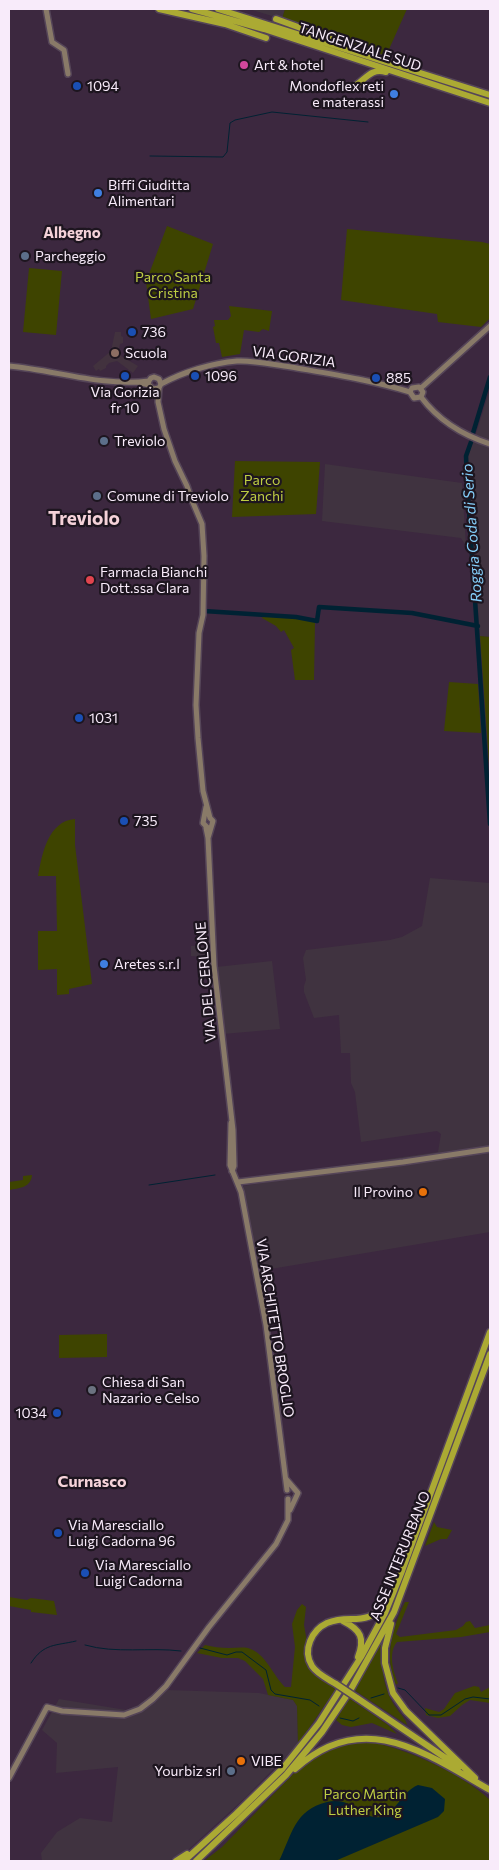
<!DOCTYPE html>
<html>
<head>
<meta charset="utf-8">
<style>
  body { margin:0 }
  #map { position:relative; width:499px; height:1870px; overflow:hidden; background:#3c283f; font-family:Commissioner,sans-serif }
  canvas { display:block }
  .frame { position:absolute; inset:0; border:10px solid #f8ebfa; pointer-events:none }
</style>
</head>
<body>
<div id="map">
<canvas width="499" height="1870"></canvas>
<div class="frame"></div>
</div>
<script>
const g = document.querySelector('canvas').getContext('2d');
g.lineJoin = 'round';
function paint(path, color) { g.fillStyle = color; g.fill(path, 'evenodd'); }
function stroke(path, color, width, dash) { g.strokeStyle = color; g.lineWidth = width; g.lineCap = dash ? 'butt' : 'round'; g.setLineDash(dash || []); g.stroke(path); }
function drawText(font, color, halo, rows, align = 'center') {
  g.font = font + ' Commissioner,sans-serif'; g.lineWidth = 4.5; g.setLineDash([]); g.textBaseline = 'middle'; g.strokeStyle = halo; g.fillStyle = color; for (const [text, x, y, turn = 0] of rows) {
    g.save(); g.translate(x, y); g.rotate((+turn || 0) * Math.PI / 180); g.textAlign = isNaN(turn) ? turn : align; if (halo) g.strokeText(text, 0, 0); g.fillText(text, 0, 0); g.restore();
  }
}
paint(new Path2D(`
  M249 9H285L282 19Z
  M490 389V442L475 437Z
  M473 440 490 445V637L480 636 469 480 468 458Z
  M325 464 462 483 466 546 461 538 322 521Z
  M430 878 490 883V1232L259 1271 243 1186 288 1179 289 1173 438 1152 441 1134 437 1131 361 1142 355 1092 351 1083 350 1053H341L339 1015 314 1018 304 992V986L306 980 303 958 306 950 390 940 402 937 422 926Z
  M191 946H207L206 957 191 956Z
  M272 961 280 1029 223 1034 216 967Z
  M159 1689 167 1690 259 1693 293 1700 297 1706 298 1744 245 1798 188 1850 169 1861H42L41 1853 57 1832 80 1818 112 1822 118 1767 56 1773 57 1743 42 1730 59 1699 126 1710 138 1705Z`), '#403340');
paint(new Path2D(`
  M115 332H121V336L123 337V343L120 344 119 348 121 356 138 366 133 373 117 361 109 363 106 366V368L100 371 99 369 96 371 93 366 111 351Z`), '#42323e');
paint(new Path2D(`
  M285 9H407L386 56 282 19Z
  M167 226 213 244 193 309 151 319 146 282Z
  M347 229 482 242 490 244V318L481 327 438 322 437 314 341 300Z
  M29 268 62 271 56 335 23 332Z
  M229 306 272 311 269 331 263 329 259 332 244 330 240 354 222 357 219 343H216L213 327 215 326 214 320H228L231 316Z
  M235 461 320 462 316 514 232 517Z
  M263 616 295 618 315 622 314 680H295L291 650 294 648 284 630 281 632 276 626 262 618Z
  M480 636 490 637V779Z
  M449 682 478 684 481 733 444 731Z
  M75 819V845L92 984 69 989V994L57 995V969L38 970V931H57L56 876H38C42 854 48 821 75 819Z
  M32 1175C31 1188 19 1188 9 1190V1182L23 1180V1176Z
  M107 1334V1357L59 1358V1335Z
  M434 1522 437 1527 452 1530 447 1539H441L425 1546Z
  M9 1597 27 1600 31 1598 54 1601 57 1615 31 1612V1610L9 1606Z
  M405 1602H409L396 1634 400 1637 456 1630 463 1626 466 1622 470 1621 475 1628 490 1625V1632L461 1637 397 1642C388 1652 393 1672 398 1683L396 1685C384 1657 392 1628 405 1602Z
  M302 1604 306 1607 304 1625 307 1642V1665L316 1675 336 1689 298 1744 297 1706 293 1700 268 1695 263 1679 245 1661 238 1658H222L197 1653 205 1645C213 1647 220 1648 229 1648 235 1648 242 1647 248 1648 266 1653 273 1676 285 1687H291L295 1647 292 1624 297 1610Z
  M381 1643 383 1645C381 1668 383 1690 397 1709 401 1715 406 1719 407 1725L354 1690Z
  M474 1686 479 1687 481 1692 490 1687V1703L470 1700 462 1705 450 1716 438 1718 426 1715 425 1708 439 1712 444 1709 455 1693Z
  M349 1698 388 1725 397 1734 372 1723 351 1727 342 1725 336 1720Z
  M363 1741C400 1745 463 1774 490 1800V1861H204L222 1847 301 1766 318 1755 337 1746Z`), '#3e4400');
paint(new Path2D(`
  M418 1785 432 1788 445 1799 444 1811 438 1817 335 1861H279C292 1835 294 1810 327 1802 336 1800 344 1801 353 1806 361 1811 370 1819 381 1817 397 1812 400 1793 418 1785Z`), '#023');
stroke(new Path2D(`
  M150 156 223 157 227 152 230 123 235 120 272 112 368 122
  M149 1185 215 1175
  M85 1645C116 1654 149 1647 181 1651
  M200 1648 227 1655 236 1652H242L266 1670 271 1690 275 1694 310 1700 319 1706
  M31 1663C44 1643 55 1646 76 1641
  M398 1688 405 1690 429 1715H441L465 1699 473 1697 490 1699
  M371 1698 384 1694
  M340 1718 353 1721 359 1718`), '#023', 1);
stroke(new Path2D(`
  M473 433 490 377
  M471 442 466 456 467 481 490 824
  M204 611 296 617 317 621 319 607 412 613 478 626`), '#023', 4.5);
const secondary = new Path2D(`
  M46 9 52 42 64 50 68 74
  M9 366C55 370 102 387 149 381
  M148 382 151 378 154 377 159 379 161 384
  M141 383 149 385 153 389 159 388
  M161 384 159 388 158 402 164 429 175 461 187 486 191 498 202 524 204 556 203 615 199 633 196 705 198 738 203 791 210 818 213 821 208 838
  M161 384C183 372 212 363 237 361 255 360 274 365 291 367 331 374 371 380 410 392L414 398 421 397
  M421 388 490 326
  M410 392 412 388 419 387 423 392 421 397
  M421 397C439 421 462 435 490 444
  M206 807 203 823 208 828
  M206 828 208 838 214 966 233 1130 234 1166 232 1171
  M231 1123 230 1165 241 1192 266 1325 287 1490
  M238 1182 403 1162 490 1149
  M286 1479 298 1493 290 1510
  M9 1778 47 1707 62 1711 124 1715 140 1709 153 1699 166 1686 209 1627 276 1544 288 1520V1499`);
const highway = new Path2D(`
  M159 9 225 24 266 38
  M192 9 264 29 490 103
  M218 9 490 95
  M276 19 342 43
  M351 88C365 82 369 67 386 72
  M343 1621C361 1630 365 1638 358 1657
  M391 1624 385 1648V1663L393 1693 406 1711 475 1778
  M336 1684C328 1679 317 1674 312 1666 302 1650 312 1630 327 1623 352 1613 364 1629 388 1602
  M357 1698 459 1767
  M295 1769C363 1707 425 1753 490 1790
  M176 1861 187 1854
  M184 1861 236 1814 283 1768 319 1723 361 1657 385 1613 402 1571 490 1332
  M196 1861 286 1775 322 1732 351 1689 394 1612 490 1354`);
stroke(secondary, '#554558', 8);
stroke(highway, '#554558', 9);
stroke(secondary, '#897a68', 5);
stroke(highway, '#abaa33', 6);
const highwayBridge = new Path2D(`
  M336 1684 357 1698`);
stroke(highwayBridge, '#554558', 9, []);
stroke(highwayBridge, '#abaa33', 6);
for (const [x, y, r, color] of [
  [244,65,5,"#d1479c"],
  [77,86,5,"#1a4fb4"],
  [394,94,5,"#3f7fe0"],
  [98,193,5,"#3f7fe0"],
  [25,256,5,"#5c6f8a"],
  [132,332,5,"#1a4fb4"],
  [115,353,5,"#8d6e63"],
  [125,376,5,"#1a4fb4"],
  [195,376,5,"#1a4fb4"],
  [376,378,5,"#1a4fb4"],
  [104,441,5,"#5c6f8a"],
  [97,496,5,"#5c6f8a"],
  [90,580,5,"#e0444e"],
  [79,718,5,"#1a4fb4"],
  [124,821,5,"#1a4fb4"],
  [104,964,5,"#3f7fe0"],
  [423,1192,5,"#e8710a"],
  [92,1390,5,"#6b7280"],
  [57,1413,5,"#1a4fb4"],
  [58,1533,5,"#1a4fb4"],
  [85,1573,5,"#1a4fb4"],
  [241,1761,5,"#e8710a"],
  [231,1771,5,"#5c6f8a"]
]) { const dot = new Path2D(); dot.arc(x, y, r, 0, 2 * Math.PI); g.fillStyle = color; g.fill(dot); stroke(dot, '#1d151f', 2); }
drawText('14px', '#f8ebfa', '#1d151f', [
  ["TANGENZIALE SUD",360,47,18],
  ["VIA GORIZIA",294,357,8],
  ["VIA DEL CERLONE",206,982,-95],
  ["VIA ARCHITETTO BROGLIO",275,1328,81],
  ["ASSE INTERURBANO",400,1556,-68]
]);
drawText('14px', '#f8ebfa', '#1d151f', [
  ["Art & hotel",254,65],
  ["1094",87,86],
  ["Mondoflex reti",384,86,"right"],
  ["e materassi",384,102,"right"],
  ["Biffi Giuditta",108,185],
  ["Alimentari",108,201],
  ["Parcheggio",35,256],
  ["736",142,332],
  ["Scuola",125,353],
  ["1096",205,376],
  ["885",386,378],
  ["Via Gorizia",125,392,"center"],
  ["fr 10",125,408,"center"],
  ["Treviolo",114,441],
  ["Comune di Treviolo",107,496],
  ["Farmacia Bianchi",100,572],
  ["Dott.ssa Clara",100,588],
  ["1031",89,718],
  ["735",134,821],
  ["Aretes s.r.l",114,964],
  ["Il Provino",413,1192,"right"],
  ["Chiesa di San",102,1382],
  ["Nazario e Celso",102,1398],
  ["1034",47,1413,"right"],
  ["Via Maresciallo",68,1525],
  ["Luigi Cadorna 96",68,1541],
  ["Via Maresciallo",95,1565],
  ["Luigi Cadorna",95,1581],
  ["VIBE",251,1761],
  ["Yourbiz srl",221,1771,"right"]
], 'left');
drawText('14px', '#becd43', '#1d151f', [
  ["Parco Santa",173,277],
  ["Cristina",173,293],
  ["Parco",262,480],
  ["Zanchi",262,496],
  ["Parco Martin",365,1794],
  ["Luther King",365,1810]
]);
drawText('bold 15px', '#f5d2d9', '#1d151f', [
  ["Albegno",72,233]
]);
drawText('italic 15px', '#84cdf8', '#1d151f', [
  ["Roggia Coda di Serio",472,533,-94]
]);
drawText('bold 16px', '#f5d2d9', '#1d151f', [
  ["Curnasco",92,1482]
]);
drawText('bold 19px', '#f5d2d9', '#1d151f', [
  ["Treviolo",84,519]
]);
</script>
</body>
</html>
